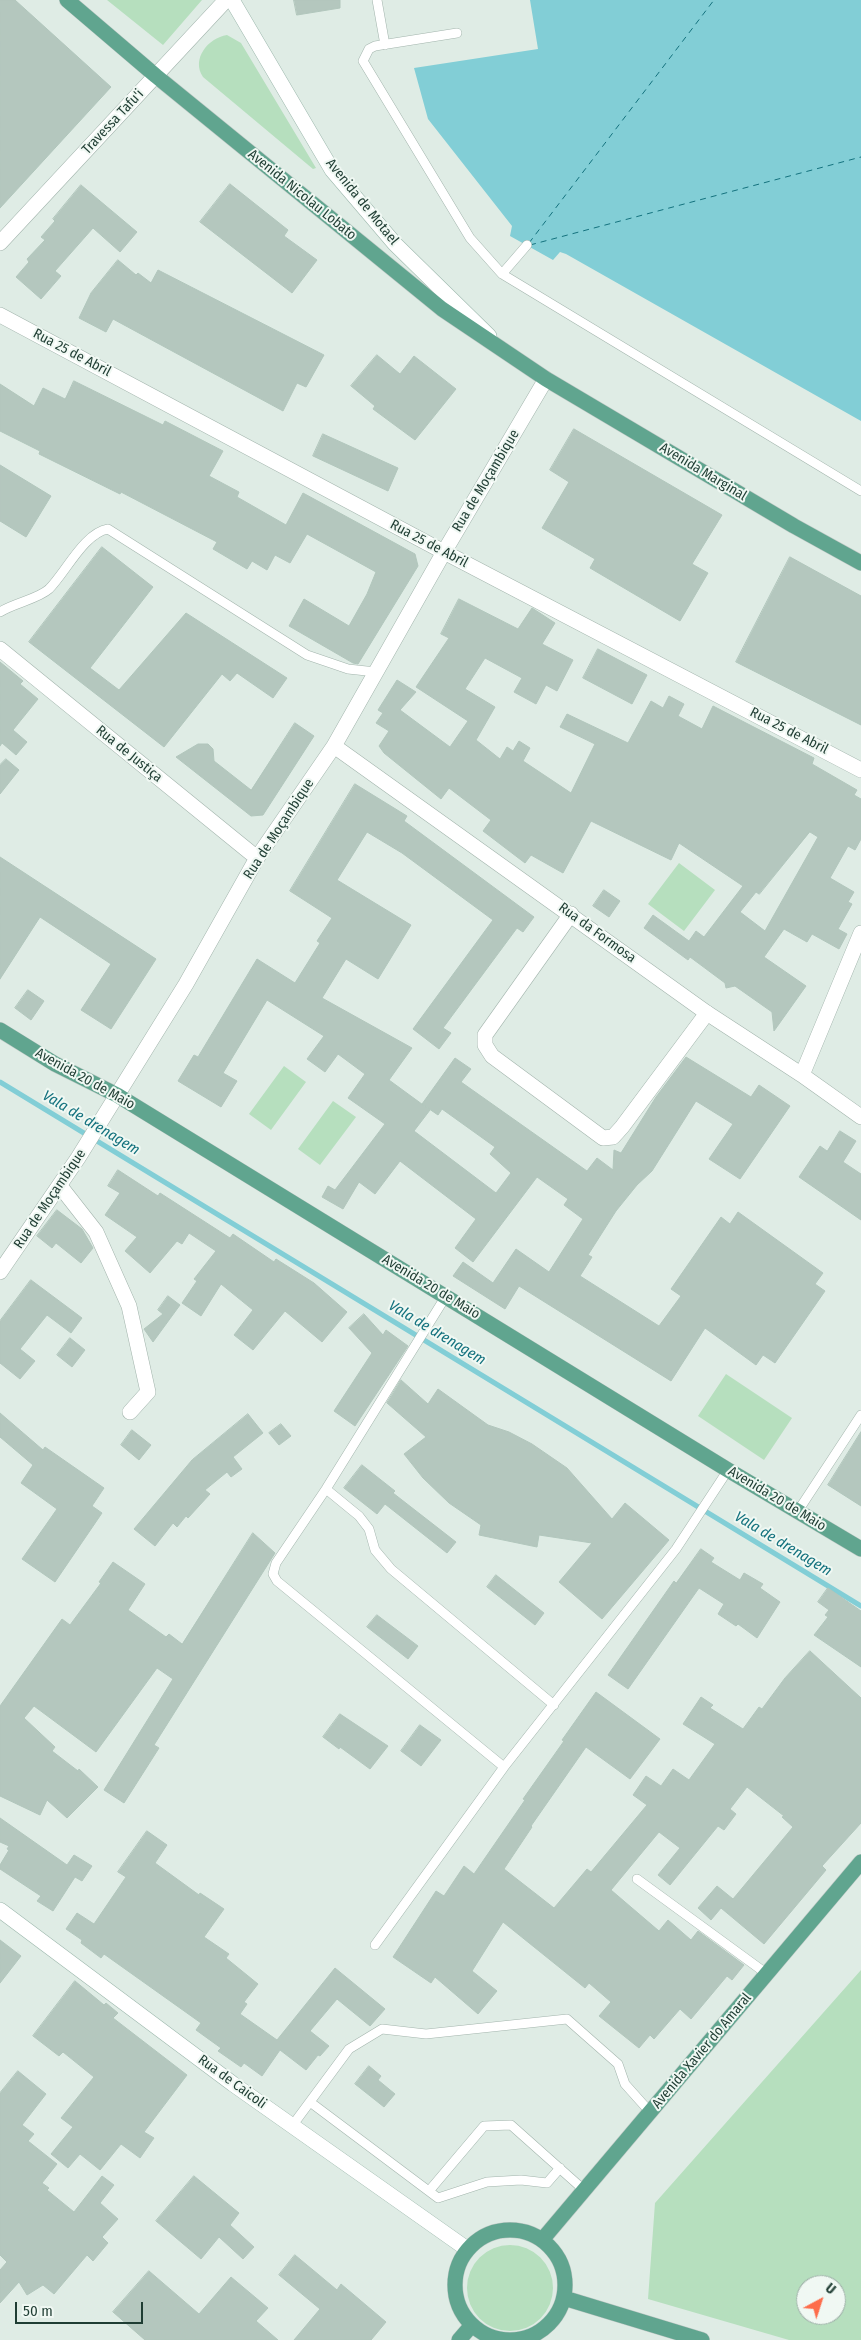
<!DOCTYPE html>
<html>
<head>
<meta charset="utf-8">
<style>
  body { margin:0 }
  #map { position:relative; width:861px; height:2340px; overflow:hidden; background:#dfece5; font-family:"Fira Sans Condensed",sans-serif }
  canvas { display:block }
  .north { position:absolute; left:796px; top:2275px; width:50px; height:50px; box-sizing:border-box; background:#f0f8f3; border:1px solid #9cada6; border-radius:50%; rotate:40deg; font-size:14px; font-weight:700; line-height:20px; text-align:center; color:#1f3d33 }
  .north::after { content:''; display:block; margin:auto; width:18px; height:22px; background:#fd6d4b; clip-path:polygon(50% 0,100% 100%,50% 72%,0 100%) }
  .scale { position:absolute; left:15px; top:2302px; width:128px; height:22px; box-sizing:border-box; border:2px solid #1f3d33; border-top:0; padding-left:6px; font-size:15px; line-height:18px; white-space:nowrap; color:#1f3d33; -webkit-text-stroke:4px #f0f8f3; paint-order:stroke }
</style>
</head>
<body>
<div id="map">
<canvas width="861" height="2340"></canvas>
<div class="north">U</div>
<div class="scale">50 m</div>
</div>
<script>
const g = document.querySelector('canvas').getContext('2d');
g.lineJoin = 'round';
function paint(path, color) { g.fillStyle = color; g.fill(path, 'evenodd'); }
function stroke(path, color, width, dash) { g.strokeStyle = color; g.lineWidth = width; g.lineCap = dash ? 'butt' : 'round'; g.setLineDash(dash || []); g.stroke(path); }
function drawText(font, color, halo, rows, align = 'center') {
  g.font = font + ' "Fira Sans Condensed",sans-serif'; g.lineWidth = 4; g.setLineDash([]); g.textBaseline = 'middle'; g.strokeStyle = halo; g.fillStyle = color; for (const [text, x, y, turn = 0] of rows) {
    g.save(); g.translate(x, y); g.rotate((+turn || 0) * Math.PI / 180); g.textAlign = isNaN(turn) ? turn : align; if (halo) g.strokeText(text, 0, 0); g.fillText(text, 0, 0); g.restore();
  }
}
paint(new Path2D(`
  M107 0H202L163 45Z
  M227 35 241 43 316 168 313 169 203 77C191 59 208 38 227 35Z
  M679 863 715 890 684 931 648 904Z
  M284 1066 306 1082 271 1130 249 1114Z
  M333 1101 356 1117 320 1165 298 1149Z
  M726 1374 792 1418 764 1460 698 1416Z
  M861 1970V2340H789L648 2299 655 2203ZM806 2285H836V2315H806Z
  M467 2288a43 43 0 1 1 86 0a43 43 0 1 1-86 0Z`), '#b6dfbe');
paint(new Path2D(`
  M530 0H861V421L566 254 560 252 553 260 510 236 512 226 428 119 414 68 538 49Z`), '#82ced6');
stroke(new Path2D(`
  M0 1082 861 1606`), '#82ced6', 5);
stroke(new Path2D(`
  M529 243 714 0
  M530 245 861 157`), '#14727e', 1, [6, 5]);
const building = new Path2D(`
  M0 0H15L111 87 0 208Z
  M294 0H340V8L297 15Z
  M230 184 288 230 284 236 317 260 292 293 200 222Z
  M81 185 137 232 120 252 93 228 55 271 61 276 41 299 16 277 29 262 27 259 45 240 41 237 55 221 53 219Z
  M118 260 136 275 138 273 151 283 158 270 324 355 306 387 297 383 283 411 113 319 106 332 79 318 91 293Z
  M377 355 400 374 414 356 456 389 415 440 373 409 375 406 351 386Z
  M74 381 163 425 165 421 223 451 209 476 239 492 237 497 286 525 303 493 415 554 418 566 358 664 353 663 289 626 304 599 349 626 367 594 376 572 307 534 290 563 275 555 267 570 252 561 247 569 213 549 217 542 121 492 120 494 39 454 40 451 0 431V384L34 406 43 388 65 399Z
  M574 429 722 515 692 564 708 573 680 621 590 568 595 559 542 528 569 482 550 470Z
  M323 434 398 468 388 491 313 456Z
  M0 465 51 496 26 537 0 521Z
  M102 547 153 587 90 668 119 690 186 613 287 678 273 698 237 673 230 681 222 674 164 747 29 642Z
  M790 557 861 596V725L736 662Z
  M459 599 518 629 532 608 555 623 542 644 573 660 557 691 546 685 536 704 514 692 522 678 485 658 465 689 495 707 476 740 500 759 507 747 513 751 519 741 530 748 523 761 571 793 595 744 560 727 567 714 628 743 651 701 663 708 669 696 684 704 678 716 702 729 713 706 814 758 812 764 857 790 854 795 861 799V839L855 850 848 846 830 878 854 892 848 902 852 904 838 929 847 934 839 949 812 934 807 942 784 929 764 957 806 986 774 1031 772 1012 735 986 726 988 725 983 690 957 688 960 644 928 653 915 689 941 696 931 704 937 743 886 679 843 671 860 591 821 563 873 531 855 525 863 483 831 491 820 449 788 441 799 384 753 379 746 389 731 376 723 383 713 378 710 397 680 416 692 400 710 450 747 468 721 416 687 449 638 441 634ZM810 832 818 837 765 931 740 912 756 892 759 894Z
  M598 649 647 675 632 704 583 678Z
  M0 662 23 681 20 684 38 699 13 730 27 742 16 755 2 743 0 746Z
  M295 723 314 736 263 815 251 816 176 757 198 744H208L213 749 214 761 251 790Z
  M6 759 19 770 0 794V765Z
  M355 784 407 816 404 821 534 917 523 932 517 928 443 1028 451 1033 439 1049 413 1029 493 920 402 853 367 832 337 880 411 925 378 979 346 959 322 998 412 1048 389 1080 430 1110 414 1131 496 1193 511 1173 490 1154 495 1147 442 1109 438 1115 422 1104 455 1058 471 1069 461 1082 587 1171 597 1158 613 1170 614 1150 621 1153 656 1097 686 1057 751 1097 759 1085 790 1106 740 1179 709 1159 733 1124 696 1101 652 1171 637 1185 616 1211 588 1255 592 1257 580 1276 659 1326 681 1296 671 1289 721 1217 730 1224 738 1212 823 1273 815 1284 825 1291 775 1363 763 1355 756 1365 705 1328 671 1381 519 1286 505 1309 453 1276 463 1262 493 1283 516 1249 549 1272 583 1219 564 1205 568 1199 537 1177 473 1262 455 1248 476 1219 400 1161 375 1194 359 1182 343 1209 322 1197 328 1186 335 1190 385 1124 348 1098 365 1074 338 1054 325 1072 307 1059 324 1036 267 1000 223 1073 237 1081 221 1107 178 1081 194 1055 198 1057 257 959 295 983 320 943 317 941 332 918 290 891Z
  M0 857 156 959 111 1029 81 1010 111 964 40 917 0 979Z
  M604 890 620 901 609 917 593 906Z
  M28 990 44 1001 31 1020 15 1008Z
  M840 1131 856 1141 843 1162 861 1174V1220L799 1177 820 1146 827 1151Z
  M118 1170 158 1196 160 1193 230 1238 233 1234 274 1262 276 1259 314 1283 347 1312 322 1342 285 1311 253 1350 234 1335 253 1310 221 1284 201 1316 182 1303 197 1281 194 1279 216 1251 189 1233 182 1244 177 1241 150 1273 125 1251 137 1237 105 1215 120 1193 108 1186Z
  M57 1210 82 1229 93 1248 81 1263 56 1243 52 1248 37 1236Z
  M31 1280 82 1318 71 1333 47 1315 20 1349 35 1361 20 1379 0 1363V1321Z
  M168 1296 180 1305 153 1342 144 1329 163 1314 158 1310Z
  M364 1314 383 1335 386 1330 408 1346 355 1426 334 1411 372 1353 349 1328Z
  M70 1338 85 1350 72 1367 57 1355Z
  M401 1380 428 1404 438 1389 488 1425 509 1432 532 1444 567 1468 612 1519 625 1503 669 1540 602 1619 559 1582 592 1543 539 1535 537 1547 479 1535 481 1525 449 1503 423 1478 404 1454 426 1437 387 1403Z
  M0 1413 43 1450 45 1447 104 1488 92 1506 102 1513 55 1582 22 1559 57 1509 21 1483 33 1465 0 1437Z
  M248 1414 263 1433 233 1457 242 1469 231 1477 227 1472 205 1490 210 1494 188 1518 186 1516 177 1527 173 1523 155 1546 134 1529 192 1460Z
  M281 1424 291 1436 279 1445 269 1433Z
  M132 1430 151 1445 139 1460 121 1445Z
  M861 1432V1506L828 1485Z
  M362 1465 395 1491 393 1493 456 1542 447 1553 385 1504 377 1514 344 1488Z
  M253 1533 275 1553 154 1745 159 1748 124 1803 104 1790 173 1679 157 1668 96 1752 34 1706 24 1718 55 1747 52 1751 78 1771 79 1769 98 1787 67 1818 47 1800 40 1815 0 1796V1706L62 1619 70 1625 101 1583 99 1582 113 1562 145 1584 128 1610 166 1637 169 1634 182 1644Z
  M701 1549 714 1558 711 1562 740 1580 744 1573 763 1584 760 1588 780 1602 757 1638 738 1624 736 1626 718 1614 724 1604 699 1588 628 1689 608 1675 674 1581 676 1583Z
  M496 1575 544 1613 535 1625 487 1587Z
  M828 1588 861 1611V1667L814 1635 828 1617 825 1615 829 1610 818 1602Z
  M377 1615 418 1646 408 1659 367 1627Z
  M810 1651 861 1698V1823L822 1866 826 1870 764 1944 721 1908 711 1920 698 1908 717 1886 733 1899 793 1827 782 1817 784 1816 747 1787 730 1809 736 1814 724 1830 718 1826 670 1885 658 1875 680 1848 659 1832 611 1890 659 1931 668 1920 691 1940 698 1931 744 1965 732 1980 727 1976 691 2019 680 2009 654 2039 650 2035 639 2048 599 2016 611 2002 589 1983 585 1988 503 1922 472 1971 497 1991 478 2014 435 1977 431 1983 393 1957 436 1891 444 1896 464 1866 474 1874 525 1800 523 1799 564 1741 562 1740 596 1692 660 1739 630 1779 586 1747 531 1826 532 1827 504 1869 554 1908 587 1869 591 1872 647 1805 633 1795 646 1776 661 1786 673 1769 689 1780 715 1744 683 1724 701 1697 713 1705 710 1708 743 1729 759 1707 762 1709 785 1678Z
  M340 1714 388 1746 370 1769 340 1747 339 1749 323 1737Z
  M420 1725 441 1740 421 1766 401 1751Z
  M0 1818 67 1865 74 1855 92 1866 82 1881 75 1877 53 1911 37 1901 41 1896 0 1869V1865L9 1850 7 1849 9 1846 0 1842Z
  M147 1831 167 1845 155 1863 199 1895 200 1893 224 1909 204 1937 229 1954 226 1958 258 1984 244 2002 247 2004 240 2014 277 2040 335 1968 385 2009 370 2026 337 1999 310 2031 329 2046 320 2056 318 2055 306 2070 280 2050 262 2076 244 2063 241 2067 218 2051 221 2048 196 2030 201 2023 104 1954 101 1958 81 1943 82 1940 66 1929 77 1913 94 1924 126 1877 118 1872Z
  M0 1940 21 1956 0 1983Z
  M75 1981 104 2005 106 2003 118 2013 113 2018 187 2075 144 2132 154 2138 140 2158 121 2144 100 2170 80 2154 68 2168 51 2154 73 2127 61 2118 94 2077 63 2052 59 2056 33 2036Z
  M369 2066 381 2076 378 2080 395 2094 384 2107 355 2084Z
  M18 2071 46 2094 22 2125 34 2134 28 2141 57 2164 42 2183 49 2188 47 2190 74 2212 102 2176 114 2185 100 2203 118 2219 102 2237 108 2243 93 2261 87 2255 54 2294 43 2285 27 2295 19 2282 0 2303V2270L7 2262 0 2255V2093Z
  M194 2176 239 2213 230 2225 254 2247 243 2259 219 2237 201 2259 156 2221Z
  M295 2255 337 2290 341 2284 386 2322 371 2340H294L320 2309 279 2275Z
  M149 2271 199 2314 231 2277 268 2308 256 2321 278 2340H145L113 2312Z`);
paint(building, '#b4c7be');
stroke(building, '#b1c6bc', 1);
const service = new Path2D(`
  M377 0 385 45
  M457 33 375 46 369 49 363 61 470 238 502 274 861 491
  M502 274 527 245
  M0 612C14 603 38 599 49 589 66 572 84 533 108 529L307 655 348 669 376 672
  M446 1296 326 1489 276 1563 273 1574 277 1581 504 1767 676 1549 728 1470
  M326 1489 359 1516 369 1529 375 1550 391 1569 554 1705
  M798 1511 861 1415
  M637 1879 767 1974
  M375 1945 504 1767
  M310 2102 438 2198 487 2182 521 2180 547 2183 560 2168
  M292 2126 349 2049 382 2029 426 2034 567 2019 618 2064 625 2084 650 2112
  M429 2191 484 2126 511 2125 584 2190`);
const minor = new Path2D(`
  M571 914 485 1035V1045L492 1056 603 1138 613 1137 622 1127 707 1013
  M60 1186 96 1232 129 1306 148 1392 130 1412`);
const tertiary = new Path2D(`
  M0 243 226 0
  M0 315 444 552 861 770
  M0 649 257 858
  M334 746 707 1013 802 1075 861 1117
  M802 1075 861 933
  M0 1272 78 1158 186 984 257 858 334 746 444 552 546 379`);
const secondary = new Path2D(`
  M232 0 332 170 395 244 489 336
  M0 1910 233 2084 467 2249`);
const primary = new Path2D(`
  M67 0 156 76 442 309 546 379 794 526 861 563
  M0 1030 55 1064 117 1095 728 1470 861 1549
  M455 2285a55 55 0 1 1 110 0a55 55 0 1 1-110 0Z
  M542 2240 861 1862
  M564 2298 702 2340
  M459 2340 472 2325`);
stroke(service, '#a2b4ac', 10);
stroke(minor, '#a2b4ac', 16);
stroke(tertiary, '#a2b4ac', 16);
stroke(secondary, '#9db8ad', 16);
stroke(primary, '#c0c9c6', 16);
stroke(service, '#fff', 9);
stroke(minor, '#fff', 15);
stroke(tertiary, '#fff', 15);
stroke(secondary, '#fff', 15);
stroke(primary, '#60a58f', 15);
drawText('14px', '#1f3d33', '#f0f8f3', [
  ["Travessa Tafu'i",113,122,-47],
  ["Avenida Nicolau Lobato",302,195,39],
  ["Avenida de Motael",362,202,51],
  ["Rua 25 de Abril",72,353,28],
  ["Avenida Marginal",703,472,31],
  ["Rua de Moçambique",486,481,-59],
  ["Rua 25 de Abril",429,544,28],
  ["Rua 25 de Abril",789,731,27],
  ["Rua de Justiça",129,754,39],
  ["Rua de Moçambique",279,829,-57],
  ["Rua da Formosa",597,933,36],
  ["Avenida 20 de Maio",85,1079,29],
  ["Rua de Moçambique",50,1199,-56],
  ["Avenida 20 de Maio",431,1287,31],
  ["Avenida 20 de Maio",777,1499,31],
  ["Avenida Xavier do Amaral",702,2051,-50],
  ["Rua de Caicoli",232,2082,36]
]);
drawText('italic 15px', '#14727e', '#f0f8f3', [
  ["Vala de drenagem",91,1123,31],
  ["Vala de drenagem",437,1333,31],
  ["Vala de drenagem",783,1544,31]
]);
</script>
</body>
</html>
